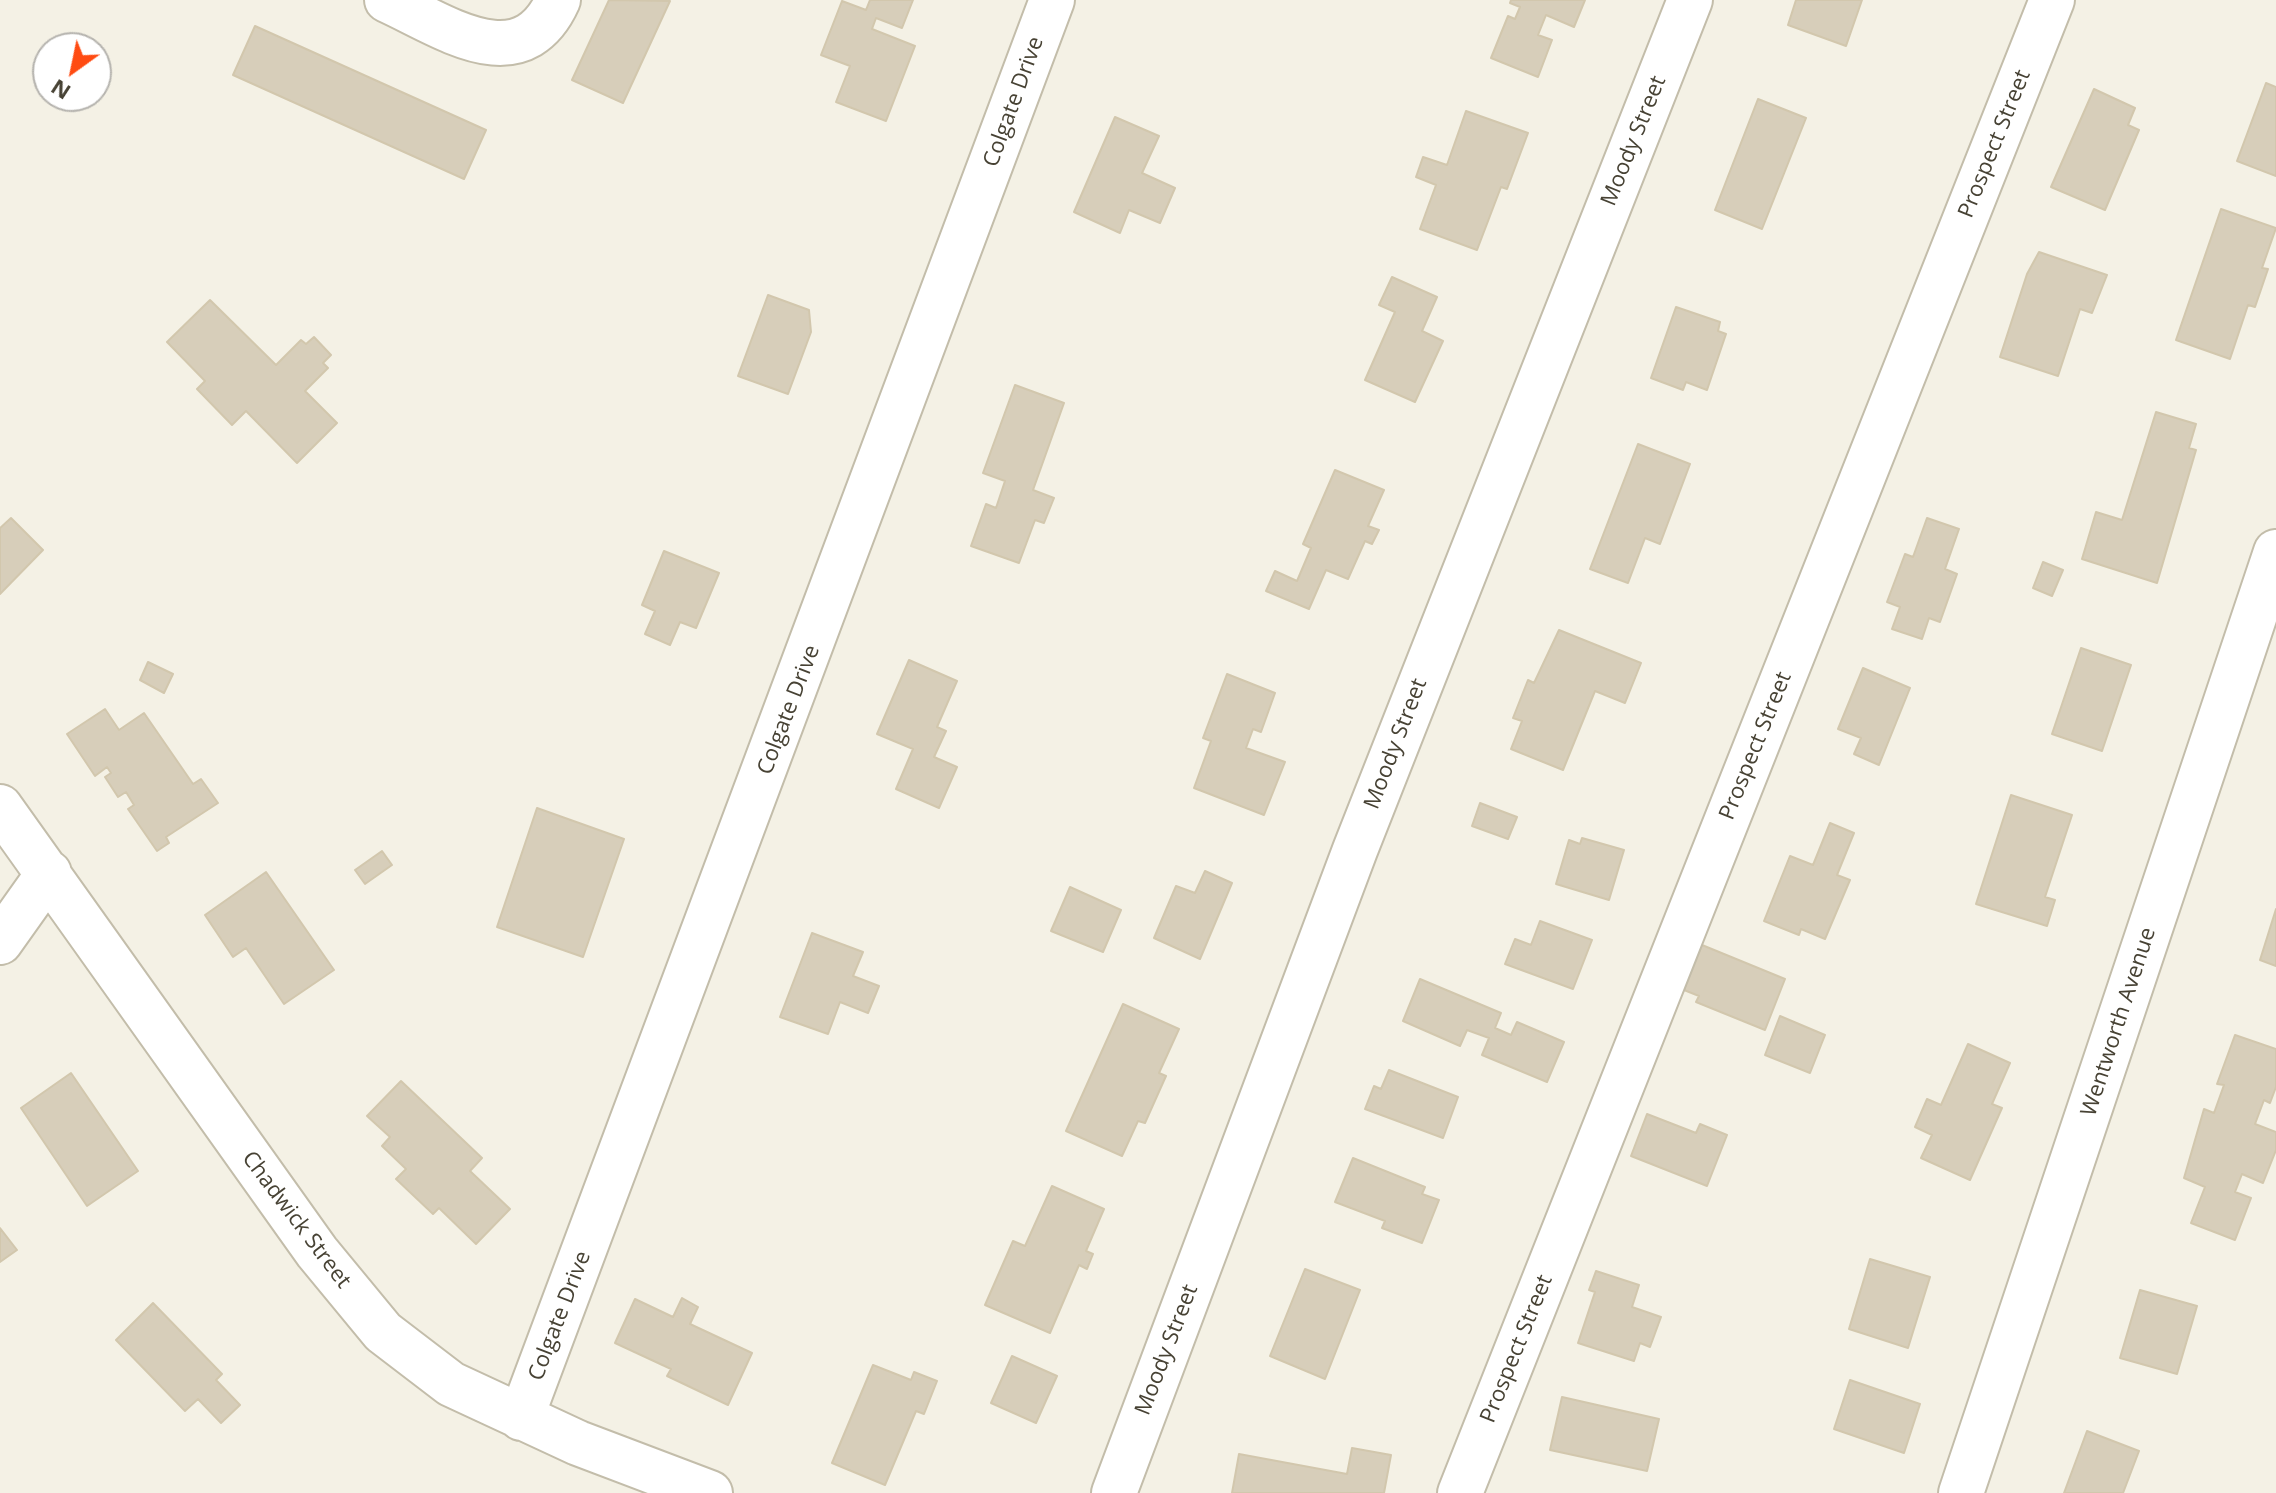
<!DOCTYPE html>
<html>
<head>
<meta charset="utf-8">
<style>
  body { margin:0 }
  #map { position:relative; width:2276px; height:1493px; overflow:hidden; background:#f4f1e5; font-family:"Open Sans",sans-serif }
  canvas { display:block }
  .north { position:absolute; left:32px; top:32px; width:80px; height:80px; box-sizing:border-box; background:#fff; border:2px solid #b5b3ae; border-radius:50%; rotate:213deg; font-size:22px; font-weight:700; line-height:32px; text-align:center; color:#474234 }
  .north::after { content:''; display:block; margin:auto; width:28px; height:36px; background:#ff4b12; clip-path:polygon(50% 0,100% 100%,50% 72%,0 100%) }
</style>
</head>
<body>
<div id="map">
<canvas width="2276" height="1493"></canvas>
<div class="north">N</div>
</div>
<script>
const g = document.querySelector('canvas').getContext('2d');
g.lineJoin = 'round';
function paint(path, color) { g.fillStyle = color; g.fill(path, 'evenodd'); }
function stroke(path, color, width, dash) { g.strokeStyle = color; g.lineWidth = width; g.lineCap = dash ? 'butt' : 'round'; g.setLineDash(dash || []); g.stroke(path); }
function drawText(font, color, halo, rows, align = 'center') {
  g.font = font + ' "Open Sans",sans-serif'; g.lineWidth = 6; g.setLineDash([]); g.textBaseline = 'middle'; g.strokeStyle = halo; g.fillStyle = color; for (const [text, x, y, turn = 0] of rows) {
    g.save(); g.translate(x, y); g.rotate((+turn || 0) * Math.PI / 180); g.textAlign = isNaN(turn) ? turn : align; if (halo) g.strokeText(text, 0, 0); g.fillText(text, 0, 0); g.restore();
  }
}
const building = new Path2D(`
  M609 0 670 1 623 103 572 80Z
  M870 0H913L902 28 876 18 872 29 915 46 886 121 836 102 850 66 821 55 842 1 866 10Z
  M1511 0H1585L1574 27 1546 15 1538 35 1552 40 1538 77 1491 58 1508 16 1515 19 1520 7 1510 3Z
  M1796 0H1862L1846 46 1788 25Z
  M255 26 486 130 464 179 233 75Z
  M2266 83 2276 87V176L2237 161Z
  M2094 89 2135 108 2128 125 2139 130 2105 210 2051 187Z
  M1758 99 1806 118 1762 229 1715 210Z
  M1466 111 1528 133 1507 189 1501 187 1477 250 1420 229 1436 185 1416 177 1423 157 1447 165Z
  M1115 117 1159 136 1142 173 1175 188 1160 223 1129 210 1120 233 1074 212Z
  M2221 209 2276 228 2262 268 2268 269 2255 307 2248 305 2230 359 2176 340Z
  M2039 252 2107 275 2092 313 2080 309 2058 376 2000 357 2027 274Z
  M1392 277 1437 297 1422 331 1443 341 1415 402 1365 380 1395 312 1379 305Z
  M768 295 809 310 811 332 788 394 738 376Z
  M210 300 276 365 301 340 306 344 314 337 331 355 323 363 328 368 305 391 337 423 297 463 246 411 232 425 197 389 205 381 167 342Z
  M1676 307 1720 322 1718 331 1726 334 1707 390 1686 382 1683 390 1651 378Z
  M1015 385 1064 403 1033 490 1054 498 1044 523 1035 520 1019 563 971 546 986 504 996 508 1005 481 983 473Z
  M2156 412 2196 424 2189 448 2196 450 2157 583 2082 559 2096 512 2122 520Z
  M1638 444 1690 464 1660 544 1645 538 1628 583 1590 569Z
  M1335 470 1384 490 1368 526 1379 530 1372 544 1365 541 1348 579 1326 570 1309 609 1266 591 1275 571 1297 581 1311 548 1303 544Z
  M11 518 43 550 0 594V528Z
  M1927 518 1959 529 1945 569 1957 574 1940 622 1929 618 1922 639 1892 629 1900 607 1887 602 1905 554 1913 557Z
  M664 551 719 573 696 628 680 622 670 645 645 634 655 611 642 605Z
  M2043 562 2063 570 2052 596 2033 588Z
  M1559 630 1641 663 1625 703 1595 691 1563 770 1511 749 1522 721 1513 718 1528 680 1534 683Z
  M2081 648 2131 665 2102 751 2052 734Z
  M909 660 957 681 937 727 946 731 934 757 957 767 939 808 896 789 913 749 877 734Z
  M148 662 173 674 164 693 140 680Z
  M1863 668 1910 688 1879 765 1854 754 1861 738 1838 729Z
  M1227 674 1275 693 1261 732 1253 729 1246 748 1285 762 1264 815 1194 788 1211 741 1203 738Z
  M105 709 119 730 144 713 193 784 201 779 218 803 166 837 169 843 157 851 128 809 134 805 126 792 118 797 105 777 111 773 107 767 95 776 67 734Z
  M2011 795 2072 815 2045 897 2055 900 2047 926 1976 904Z
  M1480 803 1517 817 1508 839 1472 826Z
  M537 808 624 839 583 957 497 927Z
  M1830 823 1854 833 1837 875 1850 880 1825 939 1801 929 1799 935 1764 921 1790 856 1813 865Z
  M1582 838 1624 850 1609 900 1556 884 1569 840 1580 844Z
  M382 851 392 865 365 884 355 870Z
  M1205 871 1232 883 1200 959 1154 938 1176 886 1195 893Z
  M266 872 334 970 284 1004 246 948 233 957 205 915Z
  M1070 887 1121 910 1103 952 1051 931Z
  M2276 909V966L2260 960Z
  M1540 921 1592 940 1573 989 1505 964 1515 939 1531 945Z
  M812 933 863 952 853 976 879 986 868 1013 840 1002 828 1034 780 1017Z
  M1702 945 1785 979 1765 1030 1696 1002 1699 996 1684 990Z
  M1420 979 1501 1013 1495 1028 1511 1035 1517 1022 1564 1042 1547 1082 1482 1055 1489 1038 1467 1030 1460 1046 1403 1021Z
  M1123 1004 1179 1029 1159 1073 1166 1076 1145 1123 1138 1121 1122 1156 1066 1131Z
  M1780 1016 1825 1035 1810 1073 1765 1055Z
  M2235 1035 2276 1049V1087L2270 1103 2264 1100 2255 1124 2276 1132V1150L2263 1183 2242 1174 2235 1192 2251 1198 2235 1240 2191 1223 2205 1187 2184 1178 2204 1109 2214 1113 2224 1085 2217 1084Z
  M1968 1044 2010 1063 1992 1104 2002 1108 1970 1180 1921 1158 1932 1135 1915 1127 1927 1099 1941 1105Z
  M1389 1070 1458 1097 1443 1138 1365 1109 1374 1086 1381 1089Z
  M71 1073 138 1171 87 1206 21 1108Z
  M401 1081 482 1158 470 1171 510 1209 476 1244 439 1208 433 1214 396 1179 406 1169 382 1146 390 1137 367 1116Z
  M1647 1114 1696 1133 1700 1124 1727 1135 1707 1186 1631 1156Z
  M1353 1158 1425 1187 1422 1194 1439 1200 1422 1243 1382 1228 1385 1221 1335 1202Z
  M1052 1186 1104 1209 1086 1251 1093 1254 1087 1269 1079 1265 1050 1333 985 1305 1013 1241 1025 1246Z
  M0 1228 17 1250 0 1262Z
  M1870 1259 1930 1277 1908 1348 1849 1329Z
  M1305 1269 1360 1290 1325 1379 1270 1356Z
  M1596 1271 1639 1285 1632 1307 1661 1317 1650 1347 1640 1343 1634 1361 1578 1343 1595 1292 1589 1290Z
  M2140 1290 2197 1306 2177 1374 2120 1358Z
  M682 1298 698 1307 690 1324 752 1353 728 1405 667 1376 671 1369 615 1343 635 1299 673 1317Z
  M153 1303 222 1374 216 1380 240 1405 221 1423 198 1399 185 1411 116 1340Z
  M1012 1356 1057 1376 1036 1423 991 1403Z
  M873 1365 911 1380 914 1372 937 1381 924 1414 916 1411 885 1485 832 1463Z
  M1850 1380 1920 1404 1904 1453 1834 1429Z
  M1562 1397 1659 1419 1647 1471 1550 1450Z
  M2087 1431 2139 1451 2123 1493H2064Z
  M1352 1448 1391 1455 1384 1493H1232L1239 1454 1347 1474Z`);
paint(building, '#d7ceba');
stroke(building, '#d2c7ad', 2);
const minor = new Path2D(`
  M387 0C444 26 521 82 558 0
  M0 807 317 1252 383 1332 451 1384 578 1443 710 1493
  M0 942 49 873
  M521 1418 1052 0
  M1114 1493 1355 850 1690 0
  M1460 1493 2052 0
  M1961 1493 2276 552`);
stroke(minor, '#c3bdaa', 48);
stroke(minor, '#fff', 44);
drawText('22px', '#474234', '#fff', [
  ["Colgate Drive",1014,102,-70],
  ["Moody Street",1634,141,-68],
  ["Prospect Street",1995,144,-68],
  ["Colgate Drive",789,710,-69],
  ["Moody Street",1396,744,-69],
  ["Prospect Street",1756,746,-68],
  ["Wentworth Avenue",2119,1022,-72],
  ["Chadwick Street",296,1220,53],
  ["Colgate Drive",560,1316,-69],
  ["Prospect Street",1517,1349,-68],
  ["Moody Street",1167,1350,-69]
]);
</script>
</body>
</html>
